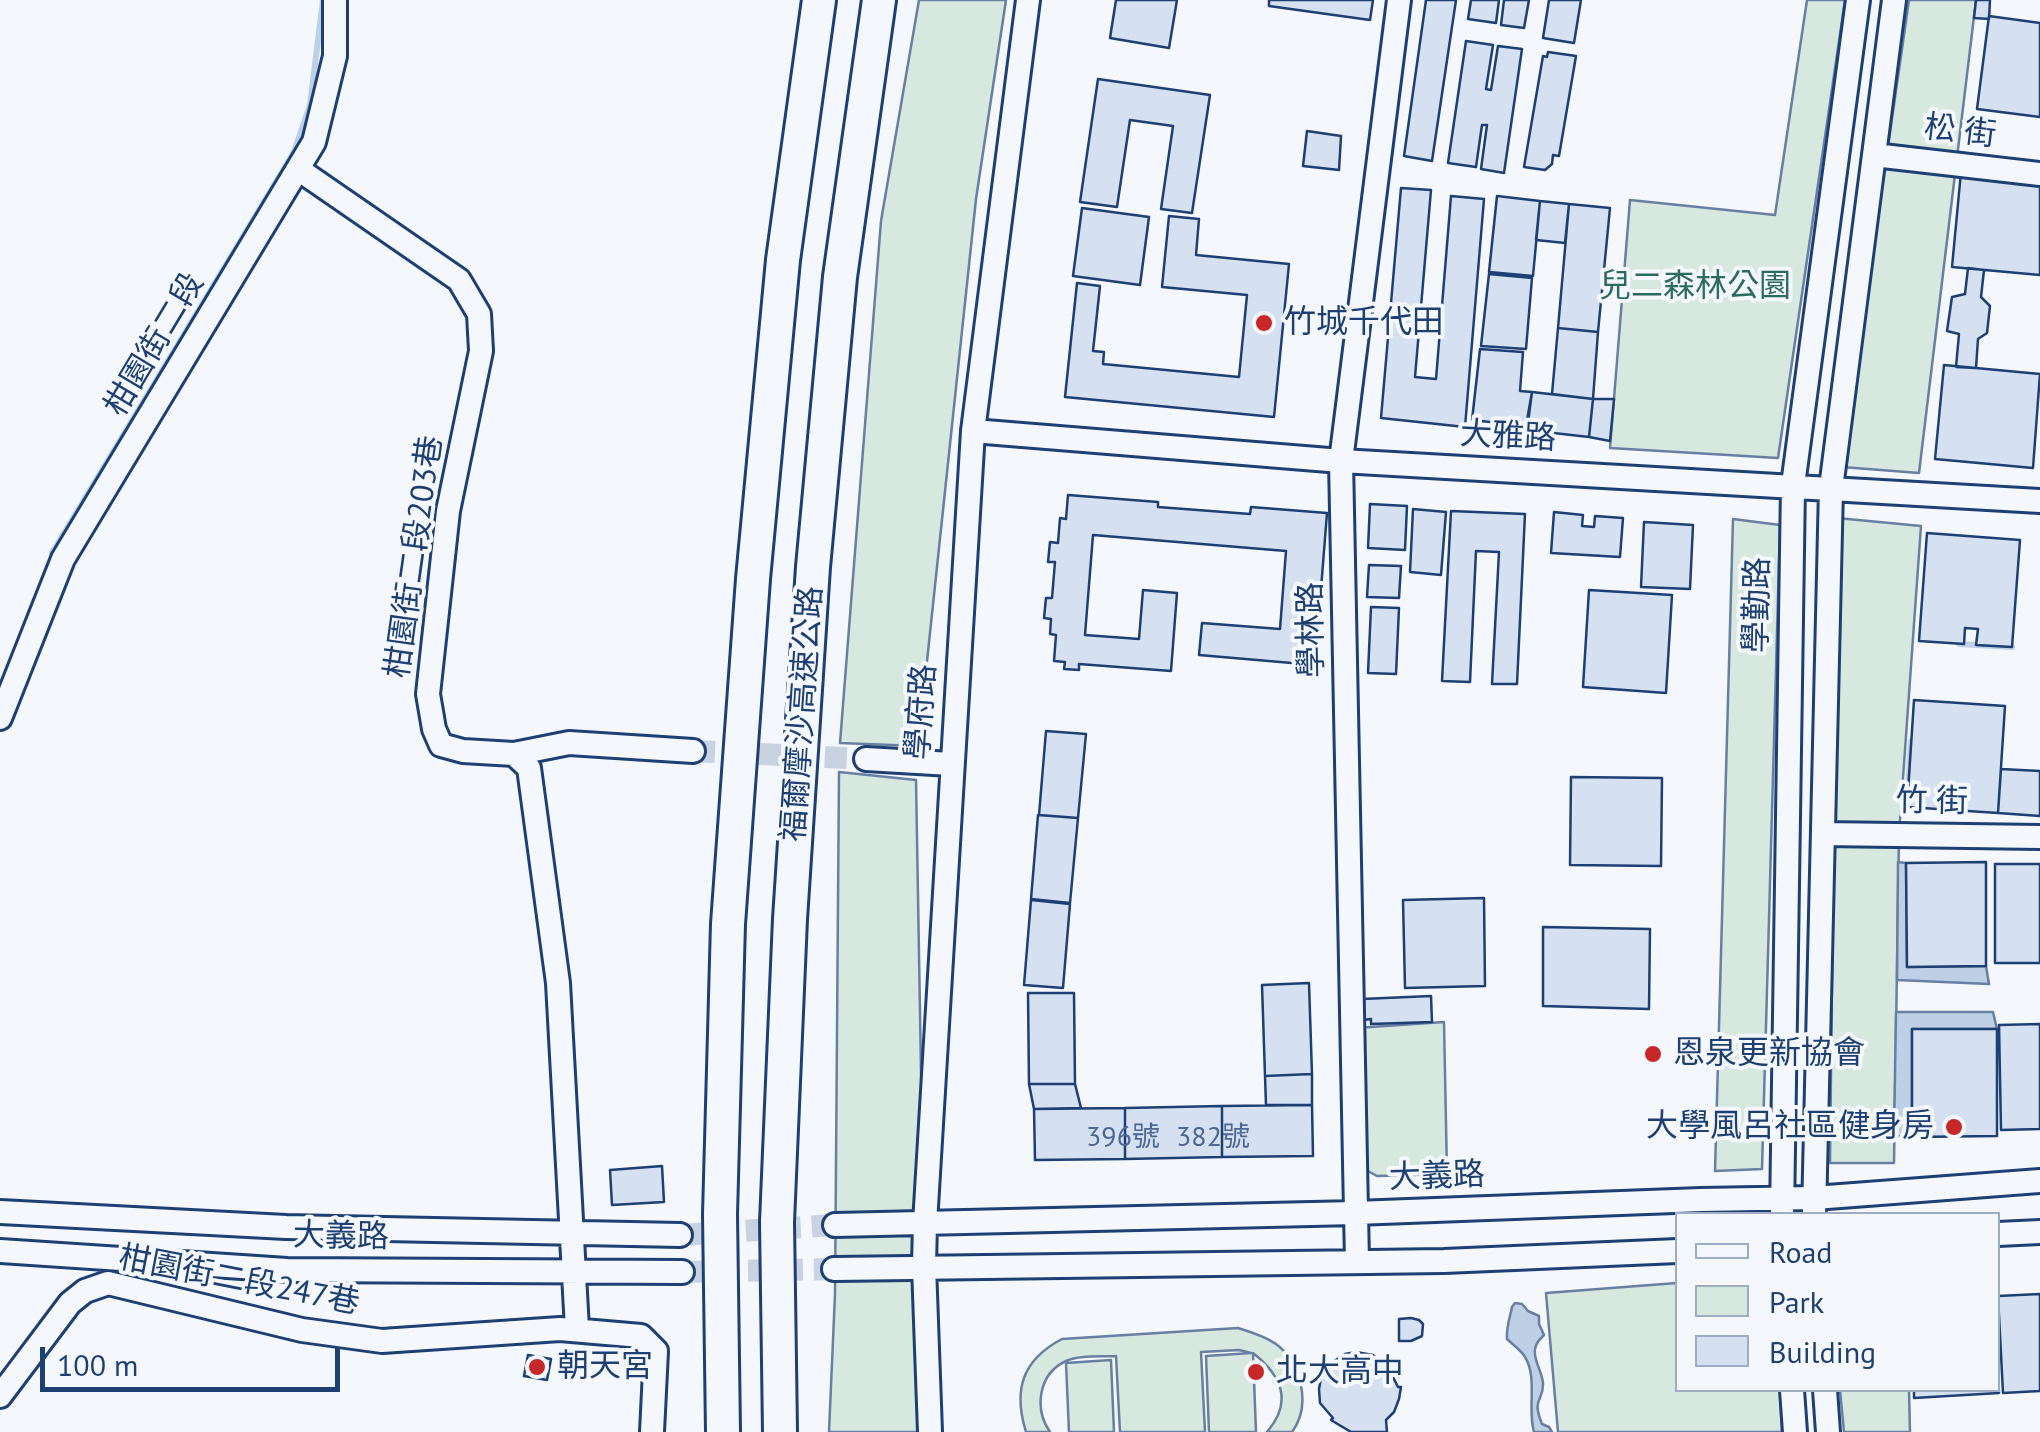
<!DOCTYPE html>
<html>
<head>
<meta charset="utf-8">
<style>
  body { margin:0 }
  #map { position:relative; width:2040px; height:1432px; overflow:hidden; background:#f4f7fb; font-family:"PT Sans",sans-serif }
  canvas { display:block }
  .legend { position:absolute; left:1675px; top:1212px; width:325px; height:180px; box-sizing:border-box; background:#f4f7fb; border:2px solid #9eadc5; margin:0; padding:12px 18px; list-style:none; font-size:30px; color:#1d3f73 }
  .legend li { display:flex; align-items:center; gap:20px; height:50px }
  .legend b { width:50px; border:2px solid #9eadc5 }
  .scale { position:absolute; left:40px; top:1347px; width:300px; height:45px; box-sizing:border-box; border:5px solid #1d3f73; border-top:0; padding-left:12px; font-size:30px; line-height:35px; white-space:nowrap; color:#1d3f73; -webkit-text-stroke:8px #f4f7fb; paint-order:stroke }
</style>
</head>
<body>
<div id="map">
<canvas width="2040" height="1432"></canvas>
<ul class="legend">
<li><b style="height:12px;background:#f4f7fb"></b>Road</li>
<li><b style="height:28px;background:#d7e8df"></b>Park</li>
<li><b style="height:28px;background:#d5e0f0"></b>Building</li>
</ul>
<div class="scale">100 m</div>
</div>
<script>
const g = document.querySelector('canvas').getContext('2d');
g.lineJoin = 'round';
function paint(path, color) { g.fillStyle = color; g.fill(path, 'evenodd'); }
function stroke(path, color, width, dash) { g.strokeStyle = color; g.lineWidth = width; g.lineCap = dash ? 'butt' : 'round'; g.setLineDash(dash || []); g.stroke(path); }
function drawText(font, color, halo, rows, align = 'center') {
  g.font = font + ' "PT Sans","Noto Sans TC",sans-serif'; g.lineWidth = 8; g.setLineDash([]); g.textBaseline = 'middle'; g.strokeStyle = halo; g.fillStyle = color; for (const [text, x, y, turn = 0] of rows) {
    g.save(); g.translate(x, y); g.rotate((+turn || 0) * Math.PI / 180); g.textAlign = isNaN(turn) ? turn : align; if (halo) g.strokeText(text, 0, 0); g.fillText(text, 0, 0); g.restore();
  }
}
const green = new Path2D(`
  M919 0H1006L976 199 918 746 840 743 881 221Z
  M1807 0H1845L1778 458 1610 448 1630 200 1775 215Z
  M1909 0H1976L1919 473 1842 467Z
  M1837 518 1921 526 1899 834 1894 1163H1830Z
  M1733 519 1780 525 1762 1169 1715 1171Z
  M839 772 916 780 924 1244 930 1432H829L835 1294Z
  M1444 1022 1447 1174 1377 1176 1366 1170 1356 1028Z
  M1677 1283 1678 1390H1780L1782 1432H1558L1546 1293Z
  M1238 1328C1251 1332 1265 1336 1276 1344 1301 1363 1312 1405 1292 1432H1267C1293 1402 1282 1376 1253 1353L1256 1432H1209L1206 1356 1251 1353 1239 1350 1201 1352 1205 1432H1120L1116 1356C1100 1357 1080 1355 1066 1361 1038 1374 1034 1409 1050 1432H1026C1013 1390 1022 1360 1062 1339Z
  M1111 1360 1114 1432H1069L1066 1363Z
  M1840 1390H1909L1910 1432H1844Z`);
paint(green, '#d7e8df');
stroke(green, '#687fa3', 2.5);
const water = new Path2D(`
  M1898 862 1906 863 1907 967 1986 966 1989 984 1897 980Z
  M1896 1012H1993L1997 1029H1912V1137L1894 1136Z
  M1515 1303 1522 1304 1528 1311 1539 1316V1324L1544 1335C1540 1339 1536 1342 1535 1349 1533 1360 1542 1371 1543 1383 1544 1402 1531 1397 1542 1424L1549 1427 1552 1432H1534C1527 1409 1538 1378 1525 1357 1521 1350 1513 1345 1507 1339 1506 1328 1510 1317 1512 1307Z`);
paint(water, '#bed0e5');
stroke(water, '#687fa3', 2.5);
stroke(new Path2D(`
  M52 553 294 152 310 105 323 0
  M1959 644 2012 647
  M1907 807 1911 741`), '#bed0e5', 6);
const building = new Path2D(`
  M1116 0H1177L1169 48 1110 38Z
  M1269 0H1373L1370 20 1269 6Z
  M1426 0H1456L1432 161 1404 156Z
  M1471 0H1499L1496 23 1468 19Z
  M1504 0H1529L1524 28 1501 25Z
  M1549 0H1581L1574 43 1543 38Z
  M1976 0H1990L1989 19 1974 18Z
  M1989 16 2040 23V117L1977 109Z
  M1466 41 1493 45 1486 89 1491 90 1498 46 1522 49 1504 173 1481 169 1487 125H1482L1476 167 1448 163Z
  M1548 52 1576 56 1559 156 1553 155 1552 164 1545 170 1524 167 1543 56 1547 57Z
  M1098 79 1210 95 1192 213 1161 209 1173 126 1130 120 1117 207 1080 202Z
  M1307 131 1341 136 1339 170 1303 166Z
  M1961 172 2040 179V275L1952 267Z
  M1401 188 1431 190 1415 377 1436 379 1451 196 1484 199 1465 427 1381 418Z
  M1497 196 1540 201 1533 276 1489 272Z
  M1540 201 1569 204 1565 243 1536 240Z
  M1569 204 1610 208 1598 332 1558 328Z
  M1082 208 1149 217 1140 285 1073 276Z
  M1169 216 1199 219 1196 255 1289 264 1274 417 1065 397 1077 283 1100 286 1093 351 1104 352 1103 364 1239 377 1247 295 1162 287Z
  M1968 268 1984 270 1981 297 1990 306 1987 333 1978 339 1976 368 1956 367 1959 334 1947 331 1952 297 1965 294Z
  M1489 274 1532 278 1526 349 1481 346Z
  M1558 328 1598 332 1593 399 1552 394Z
  M1480 349 1523 352 1520 391 1532 392 1526 426 1472 420Z
  M1944 365 2040 374 2033 468 1935 459Z
  M1532 392 1593 399 1589 437 1527 430Z
  M1593 399H1614L1610 441 1589 437Z
  M1068 495 1158 502V507L1250 514 1251 507 1327 513 1315 665 1199 655 1202 623 1280 629 1286 551 1093 535 1085 635 1139 639 1143 590 1177 593 1171 671 1079 664V670L1064 669 1065 662 1054 661 1056 635 1050 634 1051 619 1044 618 1046 598H1052L1055 562H1048L1050 542 1058 543 1060 518 1066 519Z
  M1370 504 1407 506 1405 550 1368 548Z
  M1413 509 1446 512 1441 575 1410 572Z
  M1451 511 1525 514 1517 684H1492L1499 552 1476 551 1470 682 1442 681Z
  M1554 512 1583 515 1582 526 1594 527 1595 516 1623 518 1620 557 1551 553Z
  M1644 522 1693 525 1690 589 1641 587Z
  M1927 533 2020 540 2012 647 1976 645 1978 629 1965 628 1964 644 1919 641Z
  M1369 565 1401 566 1399 598 1367 597Z
  M1589 590 1672 595 1666 693 1583 687Z
  M1371 607 1399 608 1396 674 1368 673Z
  M1914 700 2005 706 1998 813 1907 807Z
  M1046 731 1086 734 1078 818 1039 815Z
  M2001 769 2040 771V816L1998 813Z
  M1571 777 1662 778 1661 866 1570 865Z
  M1038 815 1078 818 1070 903 1031 899Z
  M1986 862V966L1907 967 1906 863Z
  M1995 864H2040V963H1995Z
  M1484 898 1485 986 1405 988 1403 900Z
  M1031 900 1070 904 1063 988 1024 985Z
  M1543 927 1650 929 1649 1009 1543 1006Z
  M1309 983 1312 1074 1265 1076 1262 985Z
  M1028 993H1074L1075 1084H1029Z
  M1431 996 1432 1022 1371 1024V1019L1363 1020 1362 999Z
  M2040 1024V1129L2001 1130 1999 1025Z
  M1912 1029H1997V1136L1912 1137Z
  M1312 1074V1105H1266L1265 1076Z
  M1029 1084H1075L1081 1108 1034 1109Z
  M1312 1105 1313 1156 1222 1157V1106Z
  M1222 1106V1157L1125 1159V1108Z
  M1125 1108V1159L1035 1160 1034 1109Z
  M662 1166 664 1202 612 1205 610 1170Z
  M2040 1294V1391L2003 1393 1998 1296Z
  M1411 1318 1419 1320 1423 1324 1422 1336 1411 1341H1399V1319Z
  M1356 1352 1373 1355 1387 1365 1398 1387H1401L1399 1399 1394 1412 1386 1420 1387 1432H1351L1331 1420 1333 1418 1320 1403 1319 1389 1321 1378 1328 1365 1345 1354Z
  M528 1355 551 1359 547 1380 524 1376Z
  M1998 1375 1999 1393 1914 1398V1390H1998Z`);
paint(building, '#d5e0f0');
stroke(building, '#1d3f73', 2.5);
stroke(new Path2D(`
  M693 751 866 759
  M680 1235 835 1225
  M682 1272 834 1269`), '#c9d2e0', 22, [22, 11]);
const minor = new Path2D(`
  M1874 155 2040 174
  M298 169 459 280 479 314 481 351 448 511 428 694 434 729 441 745 463 751 514 754 529 768 558 983 577 1329
  M973 431 1341 461 2040 501
  M0 718 63 559 314 142 335 56V0
  M514 754 569 743 693 751
  M866 759 951 764
  M1823 834 2040 837
  M0 1212 286 1227 680 1235
  M1782 1214 1793 485 1858 0
  M1814 1214 1831 488 1894 0
  M835 1225 1355 1213 1701 1200 1814 1198 2040 1181
  M1998 1234 2040 1232
  M0 1251 287 1270 682 1272
  M1357 1262 1341 461 1399 0
  M834 1269 1444 1261 1678 1251
  M1792 1390 1795 1432
  M1825 1390 1828 1432
  M0 1396 70 1303 85 1291 108 1283 302 1330 382 1341 560 1329 641 1336 656 1351 652 1432
  M930 1432 924 1266 925 1223 973 431 1028 0`);
const highway = new Path2D(`
  M723 1432 720 1214 728 924 753 579 783 260 819 0
  M780 1432 777 1222 790 919 813 567 840 277 879 0`);
stroke(minor, '#1d3f73', 28);
stroke(highway, '#1d3f73', 38);
stroke(minor, '#f4f7fb', 22);
stroke(highway, '#f4f7fb', 32);
for (const [x, y, r, color] of [
  [1264,323,10,"#c62828"],
  [1653,1054,10,"#c62828"],
  [1954,1127,10,"#c62828"],
  [537,1367,10,"#c62828"],
  [1256,1372,10,"#c62828"]
]) { const dot = new Path2D(); dot.arc(x, y, r, 0, 2 * Math.PI); g.fillStyle = color; g.fill(dot); stroke(dot, '#f4f7fb', 4); }
drawText('28px', '#4b6792', null, [
  ["396號",1123,1138],
  ["382號",1213,1138]
]);
drawText('32px', '#1d3f73', '#f4f7fb', [
  ["松 街",1960,132,7],
  ["柑園街二段",155,345,-59],
  ["大雅路",1508,437,3],
  ["柑園街二段203巷",415,557,-82],
  ["學勤路",1758,605,-89],
  ["學林路",1312,630,-91],
  ["學府路",922,712,-86],
  ["福爾摩沙高速公路",803,714,-86],
  ["竹 街",1932,802,1],
  ["大義路",1437,1177,-2],
  ["大義路",341,1237,1],
  ["柑園街二段247巷",239,1281,11]
]);
drawText('32px', '#2c6c60', '#f4f7fb', [
  ["兒二森林公園",1695,287]
]);
drawText('32px', '#1d3f73', '#f4f7fb', [
  ["竹城千代田",1284,323],
  ["恩泉更新協會",1673,1054],
  ["大學風呂社區健身房",1934,1127,"right"],
  ["朝天宮",557,1367],
  ["北大高中",1276,1372]
], 'left');
</script>
</body>
</html>
